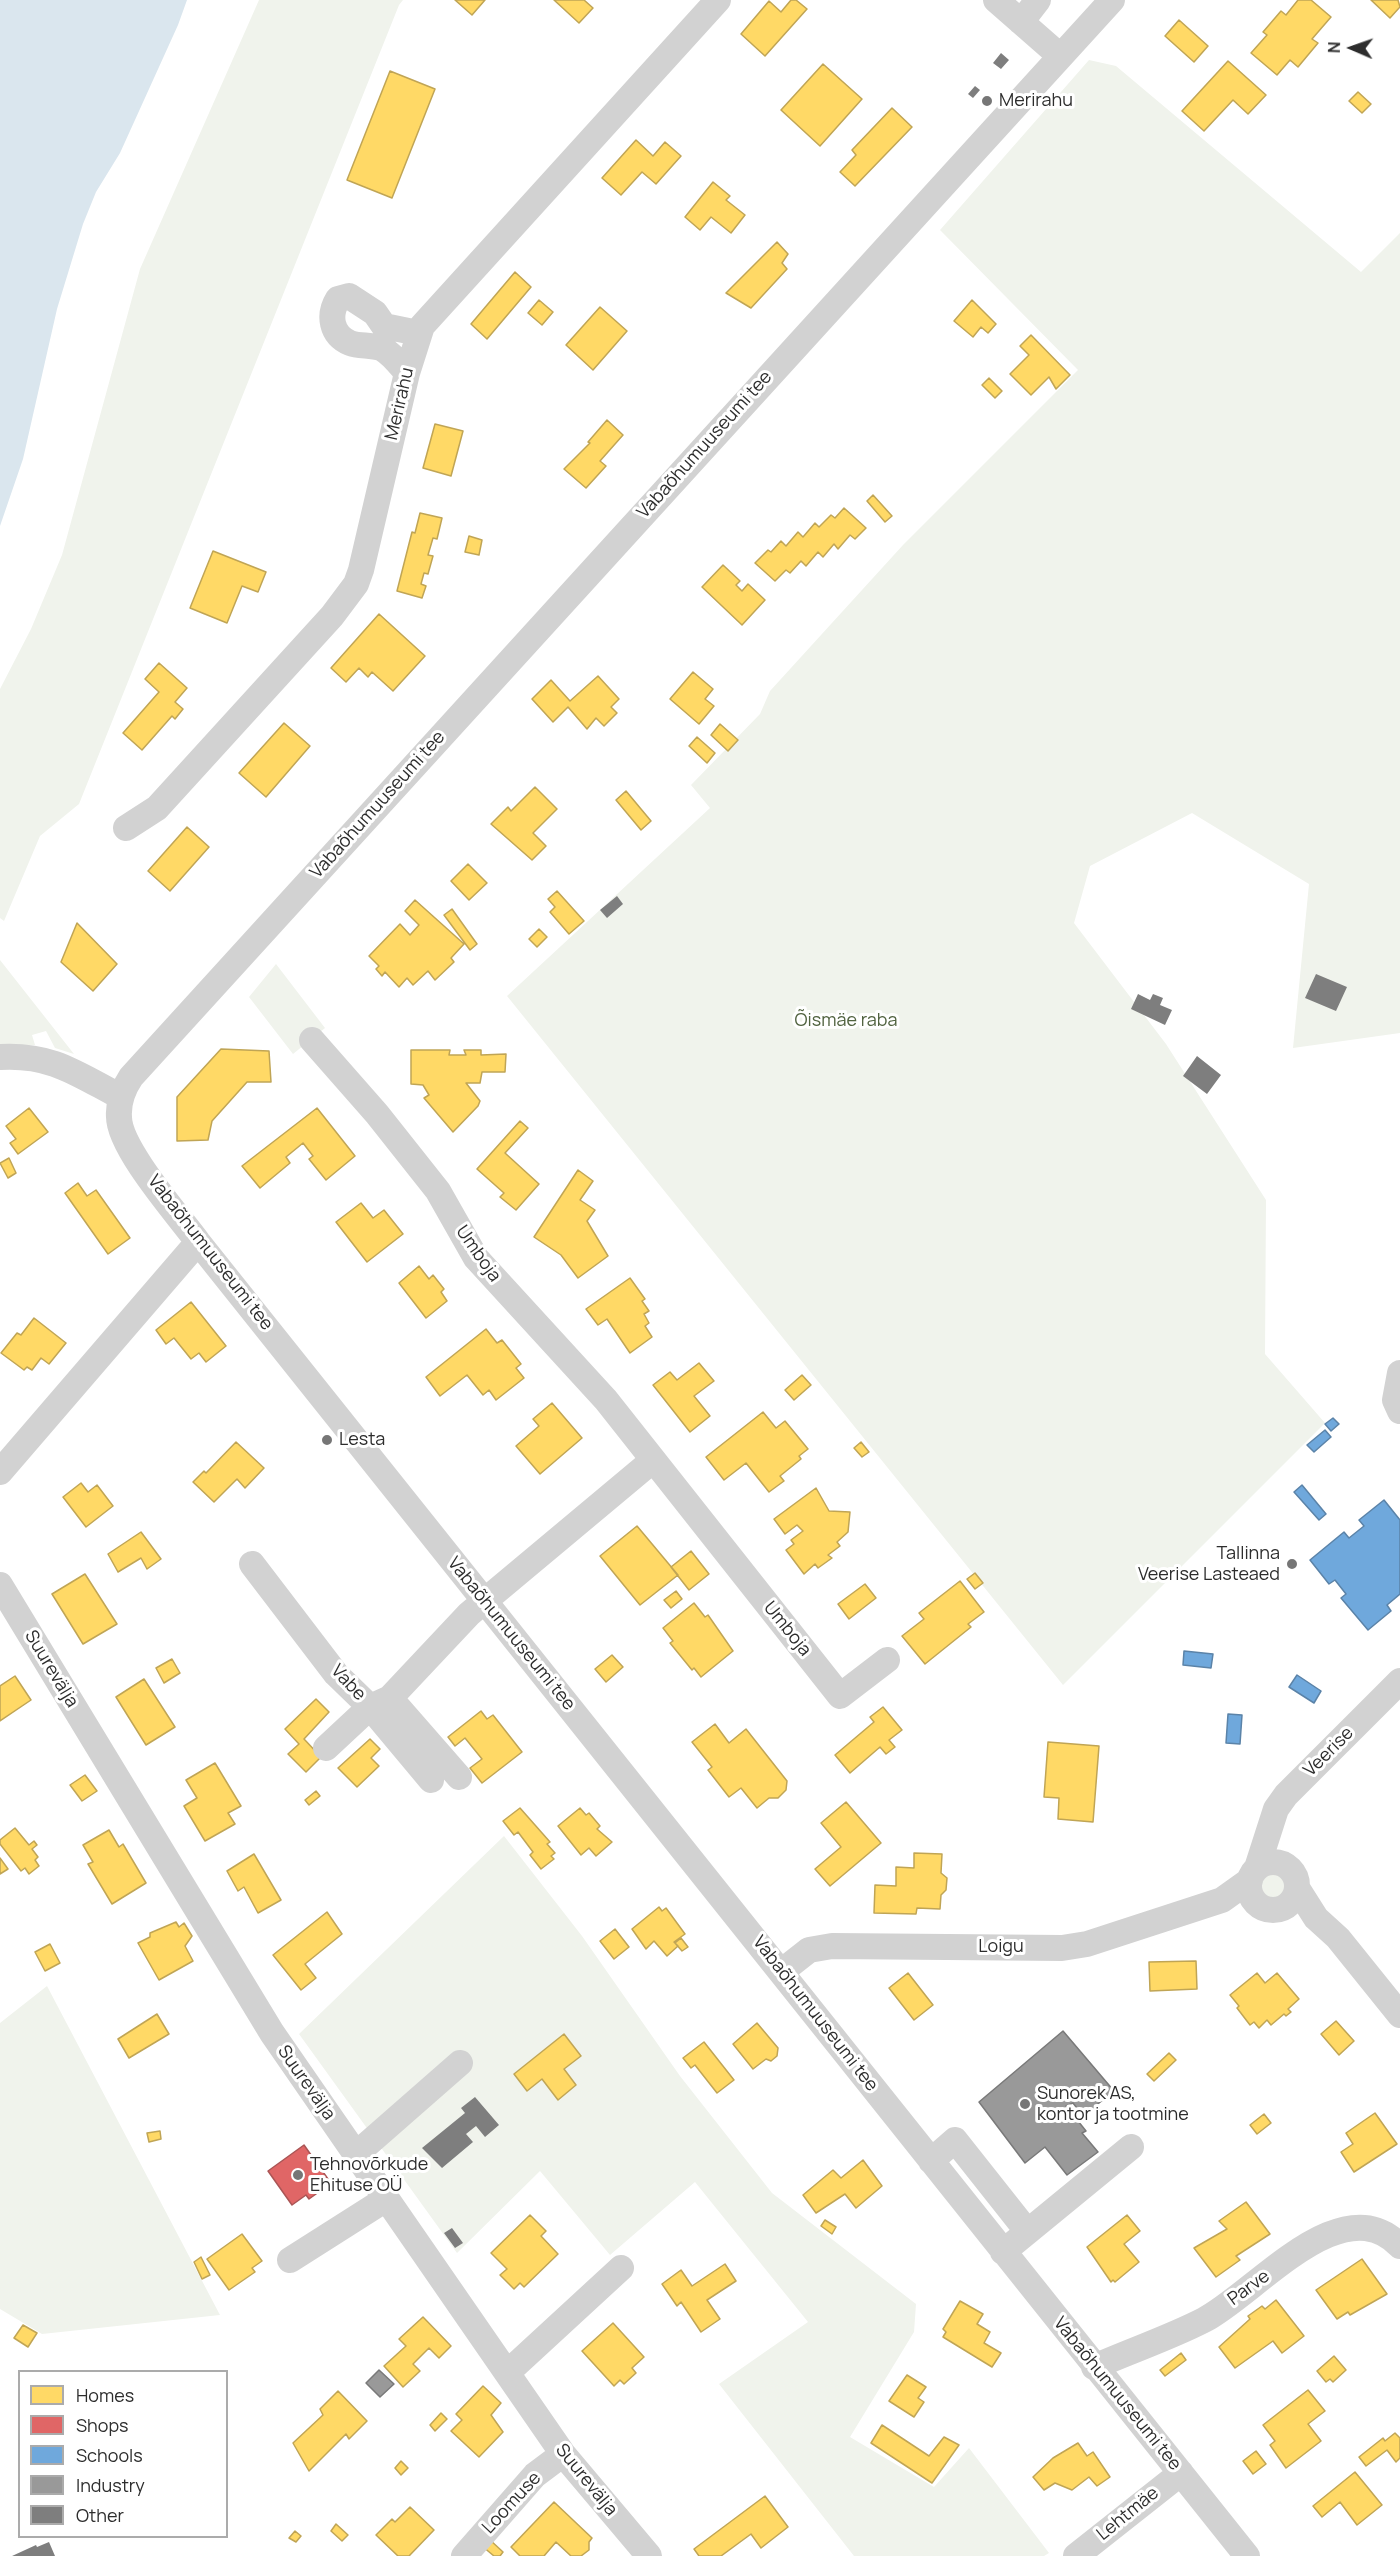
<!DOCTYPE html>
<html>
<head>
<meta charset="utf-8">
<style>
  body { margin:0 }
  #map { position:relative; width:1400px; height:2556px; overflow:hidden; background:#fff; font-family:Manrope,sans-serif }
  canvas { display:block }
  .legend { position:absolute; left:18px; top:2370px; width:210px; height:168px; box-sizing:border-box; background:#fff; border:2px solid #ababab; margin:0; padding:8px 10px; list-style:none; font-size:18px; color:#2d2d2d }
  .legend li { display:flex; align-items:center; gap:12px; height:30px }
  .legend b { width:30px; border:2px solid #ababab }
  .north { position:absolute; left:1322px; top:18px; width:60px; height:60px; -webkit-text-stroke:4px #fff; paint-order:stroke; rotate:272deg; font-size:16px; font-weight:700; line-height:24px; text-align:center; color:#2d2d2d }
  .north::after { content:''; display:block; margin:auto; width:21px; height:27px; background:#2d2d2d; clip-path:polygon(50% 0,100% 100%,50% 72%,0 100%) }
</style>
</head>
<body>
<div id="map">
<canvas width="1400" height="2556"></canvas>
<ul class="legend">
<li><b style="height:16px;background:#ffd966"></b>Homes</li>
<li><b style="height:16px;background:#e06666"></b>Shops</li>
<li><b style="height:16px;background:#6fa8dc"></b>Schools</li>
<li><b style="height:16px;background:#999"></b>Industry</li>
<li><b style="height:16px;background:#7e7e7e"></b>Other</li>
</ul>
<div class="north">N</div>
</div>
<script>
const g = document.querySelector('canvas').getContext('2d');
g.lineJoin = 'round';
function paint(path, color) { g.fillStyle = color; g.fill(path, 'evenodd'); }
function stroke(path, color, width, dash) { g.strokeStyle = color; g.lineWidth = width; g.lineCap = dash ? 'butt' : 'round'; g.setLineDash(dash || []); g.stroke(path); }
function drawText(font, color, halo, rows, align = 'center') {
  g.font = font + ' Manrope,sans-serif'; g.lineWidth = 6; g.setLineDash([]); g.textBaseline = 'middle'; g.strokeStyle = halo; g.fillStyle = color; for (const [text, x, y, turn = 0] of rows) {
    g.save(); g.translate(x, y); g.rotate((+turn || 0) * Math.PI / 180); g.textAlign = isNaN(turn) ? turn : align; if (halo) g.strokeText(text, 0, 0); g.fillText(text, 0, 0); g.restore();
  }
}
paint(new Path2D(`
  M259 0H403L399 5 79 804 40 836 4 921 0 918V689L31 629 62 555 140 269Z
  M1089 60 1116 66 1361 272 1400 233V1033L1293 1048 1309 884 1192 813 1090 866 1074 923 1166 1044 1266 1200 1265 1354 1325 1423 1063 1685 507 996 710 808 691 785 760 714 770 691 903 545 1078 370 940 230Z
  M0 960 74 1054 55 1048 46 1031 32 1035 35 1045 0 1046Z
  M276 964 325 1028 293 1054 249 997Z
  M504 1836 582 1936 680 2076 772 2193 916 2304 914 2332 850 2437 934 2487 969 2448 1049 2553 1044 2556H854L719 2384 808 2322 695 2182 610 2255 540 2171 457 2253 299 2034Z
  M1259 1885a13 13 0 1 1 26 0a13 13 0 1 1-26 0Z
  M47 1986 220 2315 42 2334 0 2309V2023Z`), '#f0f3ec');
paint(new Path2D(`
  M0 0H187L178 25 120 153 96 192 83 224 57 309 23 459 0 526Z`), '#dae6ee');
const homes = new Path2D(`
  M455 0H485L472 15Z
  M554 0H584L593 8 579 23Z
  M791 0H796L807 9 765 56 741 34 769 1 781 12Z
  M1298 0H1311L1331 17 1312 39 1318 43 1298 67 1290 60 1277 75 1251 53 1267 35 1263 32 1281 11 1286 15Z
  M1371 0H1398L1400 7 1390 18Z
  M1179 20 1208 46 1194 62 1165 36Z
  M1228 61 1266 95 1248 114 1233 100 1204 131 1182 111Z
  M823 64 862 99 820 146 781 110Z
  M390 71 435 89 392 198 347 180Z
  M1358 92 1371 104 1362 113 1349 101Z
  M892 108 912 127 855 186 840 172 856 155 852 150Z
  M636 140 653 156 665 142 681 156 656 184 642 172 621 195 602 178Z
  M713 182 730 196 726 200 745 215 731 233 711 217 700 230 685 217Z
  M777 242 788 254 782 263 787 269 751 308 726 293Z
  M515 272 531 287 487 339 471 324Z
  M539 300 553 312 542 325 528 313Z
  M972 300 996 324 988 333 981 327 973 337 954 321Z
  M600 307 627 331 593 370 566 345Z
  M1031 335 1070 375 1056 389 1049 377 1031 395 1010 374 1029 355 1020 346Z
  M989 378 1002 391 995 398 982 385Z
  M607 420 623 435 600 461 606 466 586 488 564 469 590 443 588 442Z
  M435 424 463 431 451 476 423 468Z
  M873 495 892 516 885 522 867 501Z
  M844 508 866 528 855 539 850 535 838 549 834 544 823 557 818 552 806 566 801 561 790 573 786 570 775 581 755 563 768 550 771 552 781 541 786 546 798 532 803 537 815 523 819 527 831 515 835 518Z
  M420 513 442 518 437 539 433 538 428 555 433 556 428 574 424 573 421 584 426 586 422 598 397 591 412 532 415 533Z
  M469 536 482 540 479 555 465 552Z
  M213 551 266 572 258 592 242 586 227 623 190 608Z
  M723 565 740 581 736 585 742 591 748 584 765 600 742 625 702 587Z
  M379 614 425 656 393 691 372 672 368 677 359 668 346 682 331 668Z
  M159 663 187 688 175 702 183 709 175 719 172 716 142 750 123 733 159 692 145 679Z
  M693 672 713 689 705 699 714 706 699 724 670 699Z
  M598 676 619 699 611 707 617 713 604 726 596 718 587 729 568 707 553 722 532 699 551 680 570 701Z
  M284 723 310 746 266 797 239 773Z
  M720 724 738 740 728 751 711 735Z
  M697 737 715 753 707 763 689 746Z
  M535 787 557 809 533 833 546 846 532 860 491 824 508 807 511 811Z
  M626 791 651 821 641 830 616 800Z
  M187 827 209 847 170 891 148 871Z
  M468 864 487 883 469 900 451 881Z
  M557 891 584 921 569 934 550 912 555 907 548 899Z
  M415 900 464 944 451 958 454 962 435 980 428 971 413 985 407 978 399 987 385 972 382 976 376 969 379 966 369 956 400 924 410 935 419 925 405 911Z
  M452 909 477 944 470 950 444 915Z
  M77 923 117 964 93 991 61 962Z
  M539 929 547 937 537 947 529 939Z
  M221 1049 269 1051 271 1082H247L212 1121 208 1140 177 1141V1097Z
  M411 1050H450L449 1055H466L464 1050H481V1055L506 1054 505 1072H482L480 1083H466L480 1101 478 1106 453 1132 424 1098 429 1095 423 1085 411 1084Z
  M29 1108 48 1132 18 1154 10 1143 16 1139 6 1126Z
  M317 1108 355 1156 326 1180 309 1159 313 1156 303 1143 286 1157 290 1163 260 1188 242 1166Z
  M520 1121 528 1128 505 1153 539 1184 516 1210 500 1197 504 1193 477 1169Z
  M9 1158 16 1173 8 1178 0 1163Z
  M578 1170 593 1181 580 1200 595 1210 587 1221 608 1256 578 1278 561 1255 534 1237Z
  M78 1183 87 1196 96 1190 130 1238 108 1254 65 1193Z
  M361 1203 373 1218 384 1210 403 1234 367 1262 336 1222Z
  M419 1266 429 1279 433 1275 444 1289 441 1292 447 1301 426 1318 399 1283Z
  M630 1278 645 1299 642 1301 649 1311 644 1314 649 1323 645 1326 652 1337 630 1353 607 1319 598 1325 586 1309Z
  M191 1302 226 1346 206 1362 199 1353 191 1359 174 1338 166 1344 156 1330Z
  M34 1318 66 1343 49 1364 41 1358 32 1370 27 1367 24 1370 1 1353 17 1333 21 1335Z
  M486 1329 497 1343 502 1340 521 1364 516 1368 524 1378 496 1400 489 1390 483 1395 467 1375 440 1396 426 1377Z
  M699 1363 714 1381 694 1396 710 1416 690 1432 653 1385 670 1372 677 1380Z
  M802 1375 811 1385 794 1400 785 1390Z
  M552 1403 582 1438 540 1474 516 1446 539 1426 533 1419Z
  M763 1412 776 1428 785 1421 808 1449 799 1456 801 1459 780 1476 784 1481 769 1492 746 1463 724 1480 706 1457Z
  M236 1442 264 1468 245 1488 237 1479 214 1502 193 1482 204 1471 206 1473Z
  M861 1442 869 1452 862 1457 854 1448Z
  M81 1483 88 1492 97 1485 113 1506 86 1527 63 1497Z
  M816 1488 829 1511 850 1512 848 1532 837 1542 840 1546 828 1555 832 1558 818 1568 815 1564 804 1574 786 1550 794 1544 791 1540 803 1531 797 1525 785 1534 774 1519Z
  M637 1526 678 1575 640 1605 600 1556Z
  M141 1532 161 1559 147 1569 141 1558 118 1572 108 1554Z
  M691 1551 709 1574 689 1590 671 1567Z
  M975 1573 983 1583 975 1589 967 1579Z
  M85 1574 117 1624 83 1644 52 1594Z
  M960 1581 984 1612 968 1624 971 1627 925 1664 902 1636 924 1619 919 1613Z
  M865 1584 876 1598 849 1619 838 1604Z
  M676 1591 682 1599 671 1608 664 1600Z
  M694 1603 705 1617 708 1615 733 1651 701 1677 694 1668 692 1670 670 1643 673 1641 663 1628Z
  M612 1655 623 1667 606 1682 595 1669Z
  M172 1659 180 1673 164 1683 156 1668Z
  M15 1676 31 1700 0 1721V1686Z
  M144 1679 175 1727 146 1745 116 1697Z
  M316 1699 329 1712 304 1739 321 1757 306 1772 288 1754 299 1744 285 1729Z
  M883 1707 902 1730 889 1740 895 1747 886 1754 880 1747 850 1773 835 1755 874 1722 870 1717Z
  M481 1711 487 1719 493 1715 522 1752 482 1783 470 1768 482 1759 465 1738 455 1746 448 1737Z
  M715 1724 729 1743 746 1729 787 1781 786 1790 778 1798H769L757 1808 741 1788 729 1797 708 1770 712 1767 692 1742Z
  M370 1739 380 1749 371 1758 379 1766 357 1787 338 1768Z
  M1048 1742 1099 1746 1093 1822 1058 1819 1059 1798 1044 1797Z
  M215 1763 241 1806 228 1813 235 1824 205 1841 184 1806 197 1798 186 1780Z
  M85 1775 97 1791 82 1801 70 1785Z
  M316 1791 320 1796 309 1805 305 1800Z
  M846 1802 881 1843 830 1886 815 1869 841 1847 821 1823Z
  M520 1808 550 1842 547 1844 555 1853 551 1856 554 1859 541 1869 530 1855 533 1852 518 1832 514 1835 503 1821Z
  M580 1808 586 1815 589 1813 600 1826 597 1829 612 1842 596 1856 589 1848 581 1855 558 1826Z
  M15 1828 29 1845 34 1841 37 1845 32 1849 38 1857 35 1860 39 1866 29 1874 25 1868 21 1871 0 1844V1840Z
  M109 1830 119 1847 123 1844 146 1883 112 1904 88 1864 93 1862 83 1845Z
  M914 1853 942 1854 941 1873 947 1878 946 1890 941 1895 940 1909 917 1908 916 1914 874 1913 875 1885 896 1886V1867L914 1868Z
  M254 1854 281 1900 258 1913 244 1887 238 1891 227 1871Z
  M0 1858 8 1869 0 1874Z
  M659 1907 662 1911 666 1908 685 1934 674 1942 678 1946 667 1956 654 1941 646 1949 632 1929Z
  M327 1912 342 1934 305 1964 316 1978 301 1990 273 1955Z
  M176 1922 179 1927 184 1923 192 1936 185 1946 193 1961 159 1980 138 1943 150 1937V1933Z
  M615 1929 629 1947 614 1959 600 1941Z
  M681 1938 688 1947 682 1951 675 1943Z
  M50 1944 60 1963 45 1971 35 1952Z
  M1196 1961 1197 1989 1150 1991 1149 1962Z
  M908 1973 933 2005 914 2020 889 1988Z
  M1257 1973 1265 1983 1277 1973 1299 1999 1288 2009 1291 2012 1286 2016 1284 2014 1271 2025 1267 2020 1259 2028 1254 2022 1250 2025 1237 2008 1239 2006 1230 1995Z
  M157 2014 169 2034 129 2058 118 2039Z
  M1336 2021 1354 2041 1339 2055 1321 2034Z
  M757 2023 778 2048 777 2056 771 2061 766 2059 753 2069 733 2044Z
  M564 2034 581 2056 564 2069 576 2085 558 2100 542 2079 527 2091 514 2074Z
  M704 2042 734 2080 717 2093 695 2065 691 2068 683 2058Z
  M1169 2053 1176 2060 1154 2081 1147 2074Z
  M1375 2113 1397 2144 1354 2172 1341 2152 1353 2144 1346 2133Z
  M1264 2114 1271 2123 1257 2134 1250 2125Z
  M160 2131 161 2139 149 2142 147 2133Z
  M863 2160 882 2186 856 2208 845 2194 816 2213 803 2195 833 2170 841 2178Z
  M1246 2202 1270 2234 1236 2256 1240 2260 1216 2277 1194 2248 1227 2229 1219 2221Z
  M530 2215 546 2231 541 2236 558 2254 524 2287 520 2283 514 2289 500 2275 507 2269 491 2253Z
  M1127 2215 1140 2231 1124 2244 1139 2262 1115 2282 1113 2280 1111 2282 1087 2247Z
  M825 2220 836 2227 832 2234 821 2226Z
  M242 2234 262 2261 252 2268 255 2272 229 2290 207 2259Z
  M201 2257 210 2275 202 2279 194 2262Z
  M1362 2259 1387 2294 1350 2315 1348 2312 1337 2319 1316 2290Z
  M725 2264 736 2281 707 2300 720 2319 701 2332 681 2302 677 2306 662 2284 681 2270 692 2286Z
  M1276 2300 1304 2336 1282 2353 1273 2341 1235 2368 1219 2347 1250 2319 1248 2316 1262 2306 1265 2309Z
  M960 2301 983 2314 977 2324 990 2332 984 2343 1001 2353 992 2367 943 2337 946 2332 943 2329Z
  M423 2317 451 2346 439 2358 429 2348 413 2364 420 2371 403 2387 384 2366 406 2346 399 2339Z
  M613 2323 644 2357 632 2368 636 2373 624 2384 620 2380 614 2386 582 2351Z
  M23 2325 37 2333 28 2347 14 2338Z
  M1181 2353 1186 2360 1165 2376 1160 2370Z
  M1334 2356 1346 2370 1333 2382 1330 2379 1326 2382 1317 2371Z
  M907 2375 926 2387 918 2398 924 2402 914 2417 889 2401Z
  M483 2386 501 2403 491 2415 503 2432 479 2457 451 2431 462 2420 456 2414Z
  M1308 2390 1325 2411 1308 2424 1321 2441 1286 2468 1270 2445 1275 2441 1263 2425Z
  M338 2391 367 2421 349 2439 346 2434 309 2471 293 2443 323 2415 320 2409Z
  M441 2413 447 2419 435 2431 430 2425Z
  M882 2425 929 2456 944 2437 959 2445 932 2483 871 2443Z
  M1395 2433 1400 2438V2458L1396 2462 1387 2450 1366 2466 1359 2457 1383 2438 1385 2441Z
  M1078 2443 1087 2456 1093 2452 1110 2477 1097 2486 1089 2477 1072 2490 1055 2483 1044 2490 1033 2477 1053 2458Z
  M1256 2451 1266 2464 1253 2474 1243 2461Z
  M401 2461 408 2468 401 2475 395 2468Z
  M1355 2472 1382 2505 1357 2525 1340 2502 1322 2517 1313 2506Z
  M765 2496 788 2527 761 2548 751 2534 721 2556H699L694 2549Z
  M554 2502 592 2538 589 2542V2550L581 2556H571L556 2542 544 2556H520L511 2547Z
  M410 2507 434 2530 409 2556H398L376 2535 392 2519 395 2522Z
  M336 2524 348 2535 342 2541 331 2531Z
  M295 2531 301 2536 296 2542 289 2538Z
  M489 2539 503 2552 500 2556H494L482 2546Z`);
paint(homes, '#ffd966');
stroke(homes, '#c0a555', 1.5);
const shops = new Path2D(`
  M304 2145 328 2179 320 2185 323 2189 309 2199 306 2195 292 2205 268 2171Z`);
paint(shops, '#e06666');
stroke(shops, '#a55', 1.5);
const schools = new Path2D(`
  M1333 1418 1339 1424 1331 1431 1325 1424Z
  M1325 1430 1331 1437 1314 1452 1307 1445Z
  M1302 1485 1326 1514 1319 1520 1294 1492Z
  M1384 1500 1400 1520V1594L1387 1605 1391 1611 1368 1630 1341 1598 1346 1594 1335 1580 1329 1584 1310 1560 1344 1532 1349 1538 1364 1526 1359 1520Z
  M1184 1651 1213 1654 1211 1668 1183 1665Z
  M1297 1675 1321 1691 1314 1703 1289 1687Z
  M1228 1714 1242 1715 1240 1744 1226 1743Z`);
paint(schools, '#6fa8dc');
stroke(schools, '#5b83a8', 1.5);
const industry = new Path2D(`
  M1063 2031 1114 2091 1083 2116 1073 2103 1066 2106 1086 2131 1082 2133 1098 2152 1067 2175 1045 2147 1025 2163 979 2102Z
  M379 2370 394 2384 380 2397 366 2383Z`);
paint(industry, '#999');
stroke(industry, '#797979', 1.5);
paint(new Path2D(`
  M1001 53 1009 60 1001 69 993 63Z
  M975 86 980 90 973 98 968 94Z
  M617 896 623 904 607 918 600 910Z
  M1316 974 1347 987 1336 1011 1305 998Z
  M1138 994 1150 1000 1153 994 1163 998 1160 1005 1172 1010 1165 1025 1131 1009Z
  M1197 1056 1221 1075 1207 1094 1183 1076Z
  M475 2097 499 2125 485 2137 476 2126 466 2134 473 2142 442 2168 422 2148 465 2113 461 2108Z
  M452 2228 463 2243 455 2248 444 2233Z
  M49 2542 55 2556H12L36 2545 37 2547Z`), '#7e7e7e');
stroke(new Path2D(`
  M996 0 1060 56
  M1112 0 131 1077C123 1089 118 1102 119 1117 119 1148 178 1215 198 1242L1247 2556
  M1021 22 1038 0
  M407 373C399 364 393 355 383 349 372 344 360 347 350 343 331 335 328 315 338 299L349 296 375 313 384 326 418 333
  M126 828 157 808 332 616 356 584 361 570 407 373 422 326 718 0
  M312 1040 377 1114 438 1191 476 1258 606 1400 840 1696 887 1660
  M0 1057C52 1054 77 1074 121 1097
  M1400 1373 1395 1400 1400 1411
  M0 1472 198 1242
  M252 1564 336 1674 370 1707 390 1698 469 1614 652 1461
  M0 1585 272 2033 563 2454 649 2556
  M390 1698 459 1777
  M326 1748 370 1707 431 1780
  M1249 1886a24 24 0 1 1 48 0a24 24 0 1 1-48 0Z
  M1257 1868 1276 1809 1286 1795 1400 1681
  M1297 1888 1316 1918 1338 1938 1400 2015
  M781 1972 809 1950 832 1946 1062 1948 1087 1944 1222 1900 1250 1880
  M355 2155 460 2063
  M931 2161 955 2140 1027 2231
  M1003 2252 1131 2147
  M290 2260 386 2199
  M1094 2367C1130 2351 1169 2338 1204 2320 1255 2294 1342 2185 1400 2246
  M507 2373 621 2268
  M464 2556 535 2475 563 2454
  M1076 2556 1181 2473`), '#d2d2d2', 26);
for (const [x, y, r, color] of [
  [987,101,6,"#767676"],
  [327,1440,6,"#767676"],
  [1292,1564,6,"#767676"],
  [1025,2104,6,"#767676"],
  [298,2175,6,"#767676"]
]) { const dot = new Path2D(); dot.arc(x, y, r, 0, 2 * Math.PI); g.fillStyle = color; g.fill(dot); stroke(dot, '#fff', 2); }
drawText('18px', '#2d2d2d', '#fff', [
  ["Merirahu",999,101],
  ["Lesta",339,1440],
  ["Tallinna",1280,1554,"right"],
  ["Veerise Lasteaed",1280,1575,"right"],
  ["Sunorek AS,",1037,2094],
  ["kontor ja tootmine",1037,2115],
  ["Tehnovõrkude",310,2165],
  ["Ehituse OÜ",310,2186]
], 'left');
drawText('18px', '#2d2d2d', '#fff', [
  ["Merirahu",400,404,-77],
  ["Vabaõhumuuseumi tee",705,445,-48],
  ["Vabaõhumuuseumi tee",378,805,-48],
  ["Vabaõhumuuseumi tee",210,1253,52],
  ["Umboja",478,1254,55],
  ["Umboja",787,1629,51],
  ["Vabaõhumuuseumi tee",511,1634,51],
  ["Suurevälja",51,1669,59],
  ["Vabe",348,1683,47],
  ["Veerise",1329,1752,-45],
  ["Loigu",1001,1947],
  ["Vabaõhumuuseumi tee",815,2014,52],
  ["Suurevälja",306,2083,55],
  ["Parve",1249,2288,-36],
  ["Vabaõhumuuseumi tee",1117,2394,51],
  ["Suurevälja",586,2480,51],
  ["Loomuse",512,2503,-47],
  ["Lehtmäe",1128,2514,-39]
]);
drawText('18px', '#516340', '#fff', [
  ["Õismäe raba",846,1021]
]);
</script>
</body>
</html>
